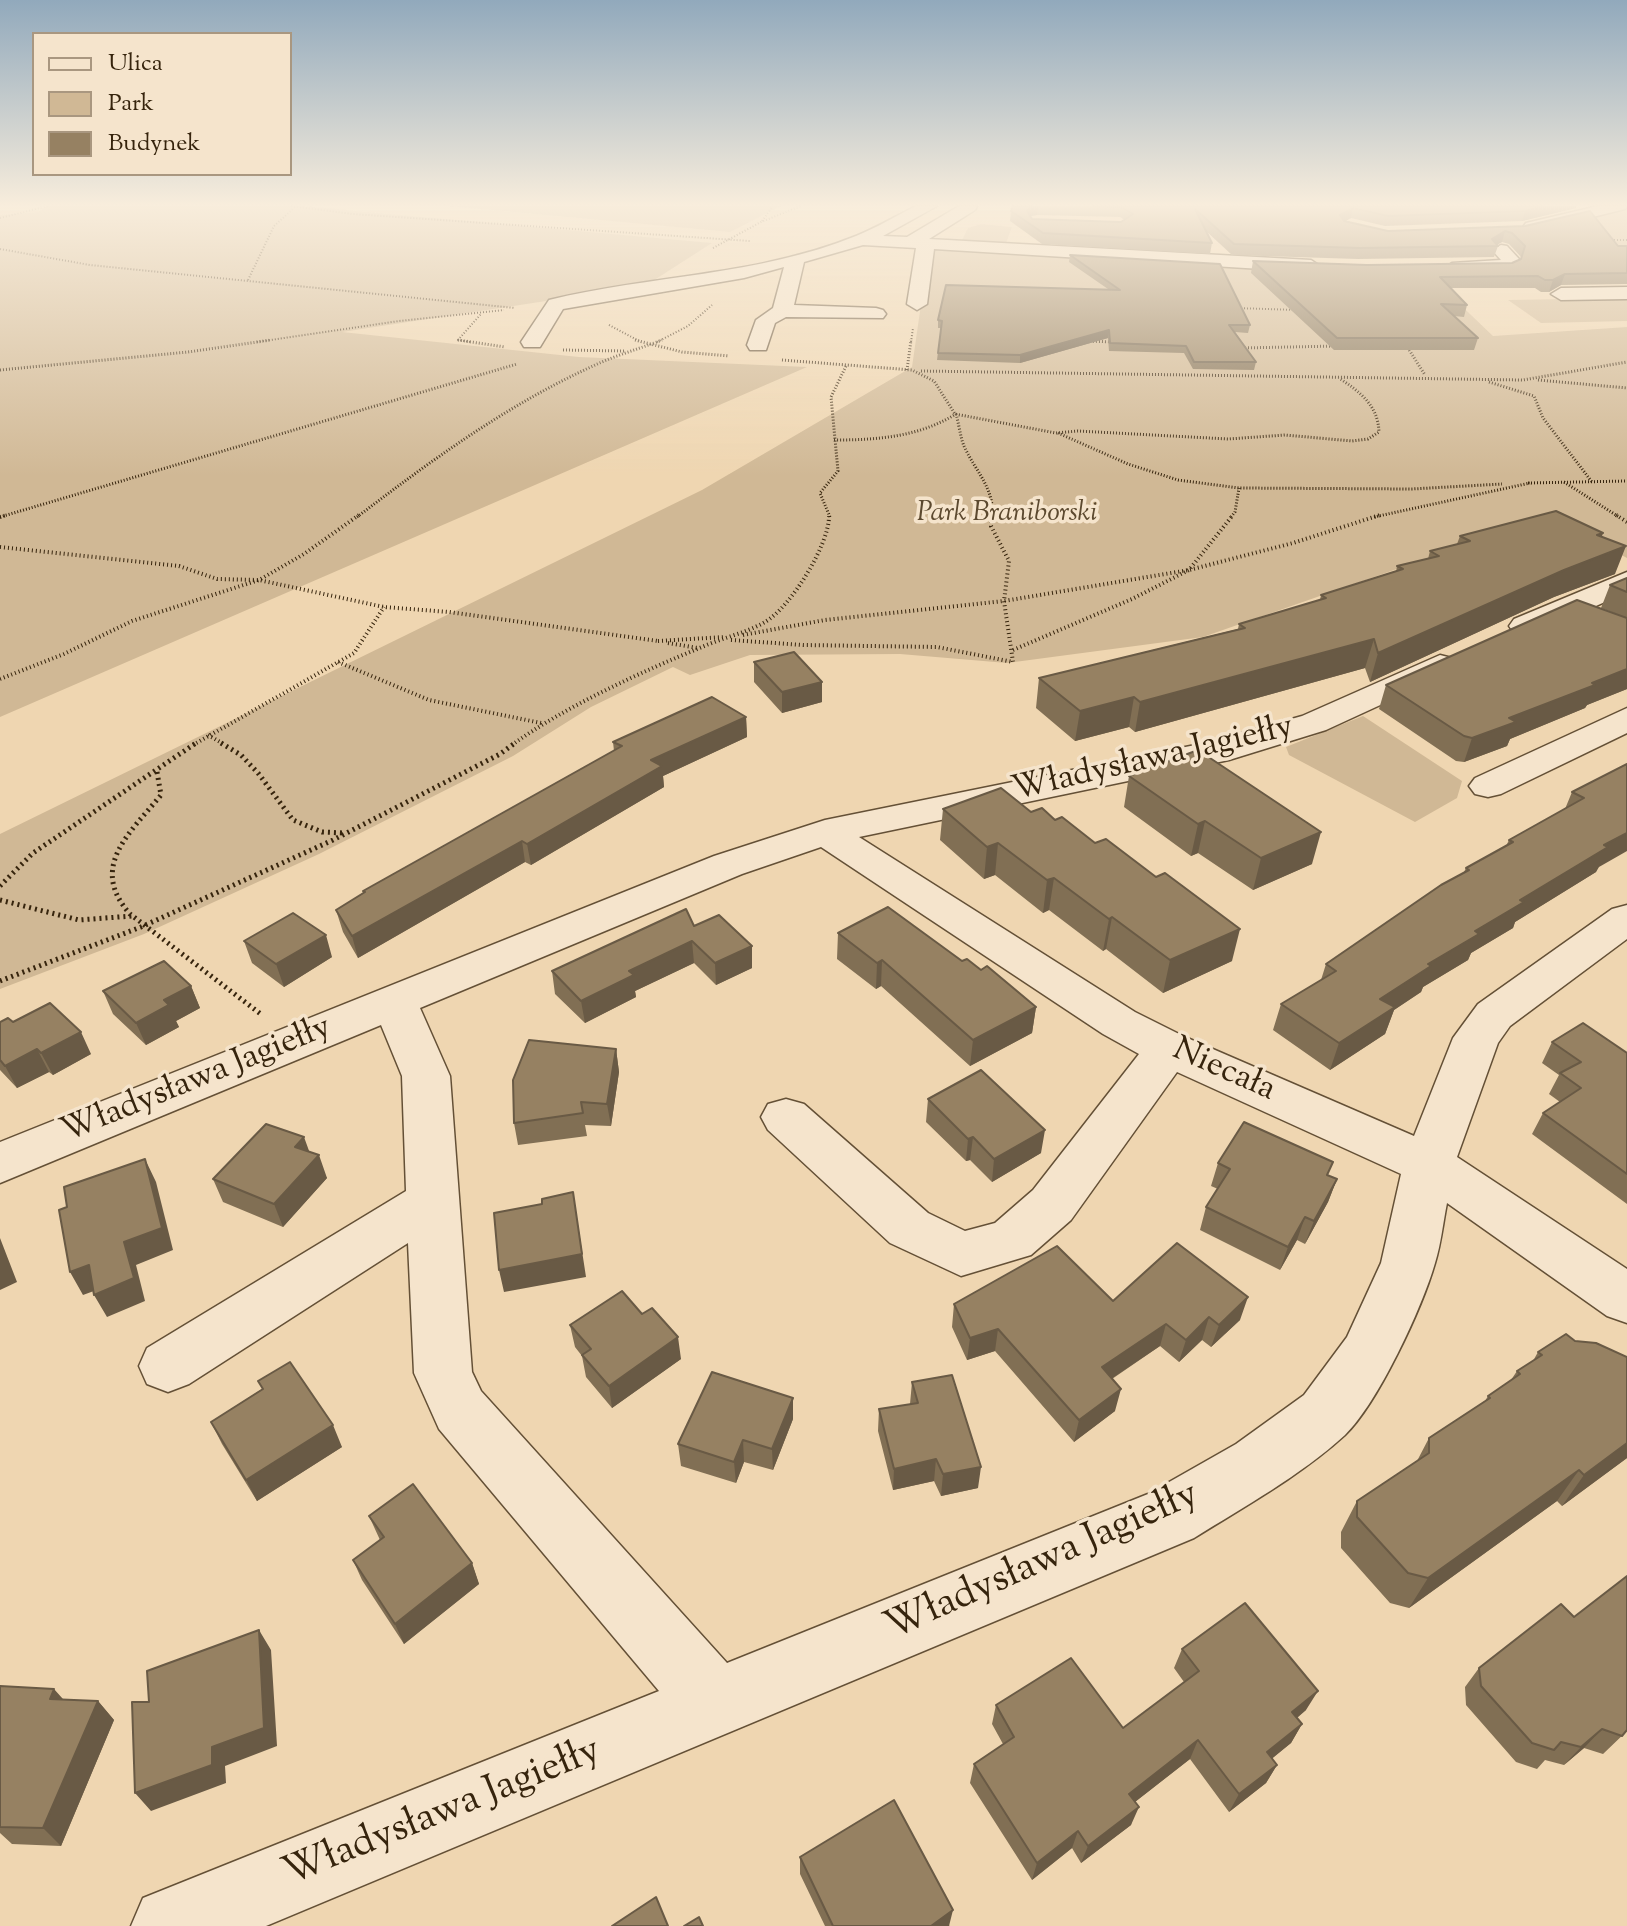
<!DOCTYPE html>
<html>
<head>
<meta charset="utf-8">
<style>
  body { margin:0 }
  #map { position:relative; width:1627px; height:1926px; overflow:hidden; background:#efd6b1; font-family:"Sorts Mill Goudy",serif }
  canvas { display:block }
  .legend { position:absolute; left:32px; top:32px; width:260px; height:144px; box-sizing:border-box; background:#f5e4cc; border:2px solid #a99780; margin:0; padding:10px 14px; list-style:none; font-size:24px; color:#36240d }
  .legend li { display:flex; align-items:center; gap:16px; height:40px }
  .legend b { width:40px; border:2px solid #a99780 }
</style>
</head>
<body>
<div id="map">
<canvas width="1627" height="1926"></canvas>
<ul class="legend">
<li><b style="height:10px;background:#f5e4cc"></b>Ulica</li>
<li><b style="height:22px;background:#d0b895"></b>Park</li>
<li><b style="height:22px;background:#968162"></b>Budynek</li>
</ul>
</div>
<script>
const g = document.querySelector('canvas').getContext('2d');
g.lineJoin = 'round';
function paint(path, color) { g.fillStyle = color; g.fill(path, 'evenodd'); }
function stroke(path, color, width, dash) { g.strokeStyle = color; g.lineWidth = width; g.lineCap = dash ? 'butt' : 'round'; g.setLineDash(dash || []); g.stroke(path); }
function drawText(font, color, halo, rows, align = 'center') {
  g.font = font + ' "Sorts Mill Goudy",serif'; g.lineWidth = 7; g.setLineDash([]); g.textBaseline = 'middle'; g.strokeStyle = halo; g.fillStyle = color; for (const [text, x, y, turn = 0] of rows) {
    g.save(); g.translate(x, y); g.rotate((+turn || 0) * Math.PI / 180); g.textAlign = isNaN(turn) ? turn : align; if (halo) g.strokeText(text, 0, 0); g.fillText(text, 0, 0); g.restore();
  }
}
paint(new Path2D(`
  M46 206H302L712 243 645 286 342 332 579 357 807 367 0 717V215L38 212Z
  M449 206H781L730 232Z
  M1627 208V245L1514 248 1533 232Z
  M981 224 1012 227 1005 246 960 244 968 228Z
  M930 248 1425 271 1493 336 1627 327V558L1548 516 1203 637 1007 663 900 654 750 655 690 675 673 667 591 707 513 756 319 854 144 934 0 989V834L702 490 912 367 921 304 928 298Z
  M1627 298V321L1541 323 1508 300Z
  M1363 716 1462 781 1457 798 1415 822 1289 755 1286 747Z`), '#d0b895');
const minor = new Path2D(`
  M916 206H937L883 236 907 237 959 206H977L975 210 929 239 1311 260 1320 266 1311 272 934 249 927 304 917 310 907 304 916 248 863 245 804 262 794 305 876 308 883 310 886 314 883 318 786 317 775 323 766 350H750L747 345 756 320 773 308 784 267 744 278 563 309 540 347H524L521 342 549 300C650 275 758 276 856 236 876 228 896 216 916 206Z
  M1598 206H1627L1625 209 1532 232 1523 227 1526 223Z
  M1501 245 1507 246 1519 259 1515 269 1452 275 1443 269 1452 263 1501 260 1492 250Z
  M1627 287V299L1561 300 1551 294 1561 288Z
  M1627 572V592L1536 633 1525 636 1514 633 1509 626 1514 619Z
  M1440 655 1452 658 1457 665 1452 672 1326 730 1229 760 859 837 1135 1012 1185 1037 1414 1136 1453 1038 1478 1004 1612 909 1627 905V939L1510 1026 1498 1043 1457 1157 1627 1269V1323L1607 1316 1447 1203C1443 1223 1441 1244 1435 1263 1422 1308 1378 1403 1345 1435 1300 1476 1245 1506 1194 1538L266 1926H131L143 1898 659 1691 439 1429 414 1373 408 1243 189 1384 168 1392 147 1384 139 1366 147 1348 406 1191 402 1076 381 1025 0 1183V1142L714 856 825 820 1210 742 1302 716ZM821 847 1103 1034 1139 1054 1033 1190 995 1223 965 1231 928 1213 804 1104 786 1099 768 1104 761 1117 768 1130 890 1243 961 1276 1031 1255 1071 1220 1177 1072 1401 1174 1381 1263 1347 1337 1304 1395 1236 1444 1148 1494 727 1663 481 1391 472 1372 450 1076 420 1008 742 874Z
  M1627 708V733L1501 794 1488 797 1475 794 1469 786 1475 778Z`);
stroke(minor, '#645036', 3);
stroke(new Path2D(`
  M291 206 353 214 750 241
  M0 218 48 206
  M762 221 773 206
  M1608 240H1627
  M713 248 761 222 801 206
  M0 249 90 265 515 308
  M248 280 274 226 295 207
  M1235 308 1297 310
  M609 325 641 342
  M1090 341 1108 342
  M257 342 399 321 504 310
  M470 342 458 340 481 314
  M657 342 688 326 712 305
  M911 342 913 328`), '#36240d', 2, [1, 2]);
stroke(new Path2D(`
  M458 340 505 347
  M635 340 682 352 729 356
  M1090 341 1112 342
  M1406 345 1425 375
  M1242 348 1336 346
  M563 350 625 351
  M782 360 912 370 934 381 955 414 1056 433 1078 431 1228 439 1285 435 1352 441 1368 439 1379 432C1378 405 1360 392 1339 378
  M0 370 188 352 271 340
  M907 370 911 340
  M921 371 1523 380 1627 362
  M1538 380 1627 388
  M1489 382 1534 396 1543 418 1592 482
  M956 414C959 424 960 436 964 446 975 471 995 488 992 517
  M1058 433 1128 464 1178 480 1239 488 1412 489 1502 484
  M834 440C878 440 918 437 956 414
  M1564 482 1619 517
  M1528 483 1627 481
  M0 517 517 364
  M357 517C432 460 507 405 593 366 616 355 639 349 662 340
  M830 517 820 493 838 471 831 397 846 366
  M1231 517 1235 512 1239 488
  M1374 517 1530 483`), '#36240d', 3, [1, 2]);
stroke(new Path2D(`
  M1616 515 1627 522
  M0 517 7 515
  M0 547 179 566 217 579 259 580 384 607 449 612 658 641
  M743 635 825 620 1004 601 1189 570 1293 543 1380 515
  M731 640 803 645 937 647 1013 662 1004 601 1009 561 991 526 992 515
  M658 641 725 637
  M668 643 698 648
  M1013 650 1132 599 1189 570 1233 515
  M338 662 429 700 541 723
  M0 679 64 654 132 621 259 580 304 554 359 515
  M208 735 225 745
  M193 745 354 653 384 607
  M512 745C564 707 643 671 702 647 722 638 746 633 765 622 790 608 830 544 829 515`), '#36240d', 4, [1, 3]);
stroke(new Path2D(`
  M221 743 241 755 258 773 293 820 322 832 344 833
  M157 772 161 795C130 833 88 867 130 914L262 1015
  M0 886 33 853 196 743
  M0 900 79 920 132 916
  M0 981 141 927 333 840 500 754 515 743`), '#36240d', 5, [2, 4]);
paint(minor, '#f5e4cc');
paint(new Path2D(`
  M1013 206H1576V208L1522 221 1385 226 1351 218 1345 221 1388 231 1525 226 1618 246H1627V284L1561 285 1549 292H1541L1535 288H1451L1467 305 1464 317 1454 316 1478 338 1474 350H1334L1251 273 1253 261 1367 265 1512 263 1521 259V257L1509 244 1502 242 1497 245 1498 246 1494 257 1358 259 1232 255 1206 231 1212 243 1210 254 1042 244 1010 221 1011 211ZM1037 215 1120 217 1125 220 1121 222 1032 219 1030 216Z
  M1070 255 1250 325 1248 333 1235 332 1256 362 1254 370 1193 369 1184 353 1109 351 1108 338 1020 363 937 360 941 328H938V320L1108 289 1069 262Z
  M1460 536 1602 537 1615 574 1554 597 1370 682 1365 668 1135 732 1129 727 1075 741 1036 708 1039 678 1238 629 1239 624 1320 600 1321 595 1396 572 1397 566 1428 559 1430 551 1457 544Z
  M1627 578V618L1601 608 1610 585Z
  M1627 618V689L1587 705 1585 708 1510 739 1507 746 1464 762 1456 761 1379 709 1386 685Z
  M754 662 822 682V702L782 713 754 682Z
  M746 717 747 737 663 776 664 787 531 865 525 862 358 958 343 932 336 910 364 894 363 891 614 751 613 742Z
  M1627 764 1596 872 1515 922 1513 928 1471 953 1468 960 1423 987 1421 992 1394 1010 1385 1034 1330 1070 1273 1030 1281 1004 1321 980 1326 964 1464 872 1466 868 1506 846 1509 840 1565 809 1572 792Z
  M1129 776 1312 864 1253 890 1198 853 1191 856 1124 807Z
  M943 809 1031 812 1232 961 1163 993 1106 949 1103 951 1049 910 1043 913 995 875 984 879 940 840Z
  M694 926 752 968 716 985 694 963 635 991 636 997 585 1023 555 994 552 971Z
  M838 933 962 961 981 970 1036 1007 1032 1033 970 1066 881 986 876 989 837 959Z
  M244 941 332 957 284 987 252 963Z
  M191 986 200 1008 176 1021 179 1027 146 1045 113 1014 103 991Z
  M0 1022H13L91 1054 53 1075 49 1072 17 1088 0 1070Z
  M1552 1042 1627 1053V1204L1532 1134 1543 1113 1560 1102 1549 1094 1559 1075 1542 1063Z
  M616 1049 619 1072 611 1126 585 1125 587 1136 518 1145 514 1123Z
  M928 1099 1041 1153 992 1182 970 1160 966 1161 926 1122Z
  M309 1152 327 1178 283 1227 223 1202 213 1179Z
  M1218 1163 1328 1176 1337 1179 1328 1202 1305 1244 1297 1240 1280 1270 1200 1230 1206 1207 1218 1189 1211 1186Z
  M1113 1301 1240 1320 1211 1347 1202 1340 1179 1362 1160 1346 1112 1379 1115 1411 1074 1442 995 1351 967 1360 952 1327 954 1304Z
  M642 1314 681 1359 612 1408 586 1377 582 1356 575 1347 570 1325Z
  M1575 1341 1627 1357V1458L1562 1506 1557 1501 1409 1608 1390 1603 1341 1548V1532L1357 1501 1417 1461 1429 1438 1485 1401 1488 1396 1511 1380 1517 1371 1533 1361 1538 1352Z
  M912 1382 978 1488 941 1496 934 1481 893 1490 878 1431 879 1409 910 1404Z
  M262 1389 342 1447 257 1501 222 1444 211 1422Z
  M793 1419 773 1470 744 1462 736 1483 681 1466 678 1444Z
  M369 1516 472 1563 479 1584 404 1644 362 1580 353 1560 380 1540Z
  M1182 1649 1306 1710 1297 1718 1302 1724 1291 1743 1272 1758 1277 1765 1266 1783 1229 1812 1190 1759 1135 1802 1131 1825 1081 1863 1072 1848 1032 1880 970 1783 974 1764 1003 1744 992 1724 996 1705 1123 1728 1184 1682 1174 1668Z
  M1479 1668 1627 1731 1603 1754 1584 1748 1564 1765 1545 1760 1537 1769 1516 1762 1466 1705 1465 1687Z
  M0 1686 64 1700 98 1701 114 1720 61 1846 12 1844 0 1833Z
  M800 1857 950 1926H825L800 1874Z`), '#816f54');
paint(new Path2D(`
  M1031 206H1038L1037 215 1030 216 1027 211Z
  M1544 206H1576V208L1522 221 1525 211Z
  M1353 208 1351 218 1338 225 1340 215Z
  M1505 231 1502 242 1494 246 1492 239Z
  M1565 274 1561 285 1549 292 1553 280Z
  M1109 330 1108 338 1020 363V355Z
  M1603 533 1594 559 1626 546 1615 574 1554 597 1370 682 1378 653 1597 535Z
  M1374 639 1365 668 1135 732 1140 702Z
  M1627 669V689L1587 705 1585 708 1510 739 1507 746 1464 762 1472 738 1509 718 1592 683Z
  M822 682V702L782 713V692Z
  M1134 697 1129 727 1075 741 1080 711Z
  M746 717 747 737 663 776 664 787 531 865 527 844 651 760Z
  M1205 821 1198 853 1191 856 1198 824Z
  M1321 832 1312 864 1253 890 1261 858Z
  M1627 833V851L1599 867 1596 872 1515 922 1513 928 1471 953 1468 960 1423 987 1421 992 1394 1010 1385 1034 1330 1070 1339 1043 1380 999 1475 931 1604 845Z
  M522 841 525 862 358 958 352 936Z
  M998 843 995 875 984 879 987 847Z
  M1054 878 1049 910 1043 913 1047 880Z
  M1112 917 1106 949 1103 951 1109 919Z
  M1240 929 1232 961 1163 993 1170 960Z
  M326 935 332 957 284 987 276 964Z
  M692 941 694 963 635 991 636 997 585 1023 581 1001 629 971Z
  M752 946V968L716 985 715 963Z
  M882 960 881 986 876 989 877 963Z
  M191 986 200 1008 176 1021 179 1027 146 1045 136 1023 164 1000Z
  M1036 1007 1032 1033 970 1066 973 1040Z
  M81 1032 91 1054 53 1075 41 1053Z
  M37 1049 49 1072 17 1088 5 1066Z
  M616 1049 619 1072 611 1126 607 1104Z
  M1045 1130 1041 1153 992 1182 994 1159Z
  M304 1137 312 1159 295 1147Z
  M973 1137 970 1160 966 1161 968 1139Z
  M319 1155 327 1178 283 1227 274 1204Z
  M145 1159 156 1182 173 1250 136 1265 145 1301 107 1317 94 1295 124 1242Z
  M1337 1179 1328 1202 1305 1244 1314 1221Z
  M573 1192 586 1277 504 1292 499 1270Z
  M1305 1217 1297 1240 1280 1270 1288 1247Z
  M0 1238 17 1282 0 1290Z
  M89 1265 102 1288 83 1295 70 1272Z
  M1248 1297 1240 1320 1211 1347 1219 1325Z
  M1209 1317 1202 1340 1179 1362 1186 1340Z
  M1166 1324 1160 1346 1096 1389 1102 1367Z
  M998 1329 995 1351 967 1360 970 1338Z
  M678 1337 681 1359 612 1408 609 1386Z
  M1121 1389 1115 1411 1074 1442 1079 1420Z
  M793 1398V1419L773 1470 772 1449Z
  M333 1425 342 1447 257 1501 246 1480Z
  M743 1440 744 1462 736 1483 734 1462Z
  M1627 1443V1458L1562 1506 1584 1475Z
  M936 1459 934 1481 893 1490 894 1469Z
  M981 1467 978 1488 941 1496 943 1474Z
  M1579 1470 1557 1501 1409 1608 1428 1578Z
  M472 1563 479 1584 404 1644 395 1624Z
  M259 1630 271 1650 277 1746 225 1766 226 1783 151 1811 135 1793 212 1747Z
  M54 1689 71 1708 50 1699Z
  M1318 1691 1306 1710 1281 1731 1292 1712Z
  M98 1701 114 1720 61 1846 43 1828Z
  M1302 1724 1291 1743 1257 1771 1267 1752Z
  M1602 1729 1584 1748 1564 1765 1581 1747Z
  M1198 1740 1190 1759 1122 1812 1129 1794Z
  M1277 1765 1266 1783 1229 1812 1239 1794Z
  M1139 1807 1131 1825 1081 1863 1088 1846Z
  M1078 1831 1072 1848 1032 1880 1037 1863Z
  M953 1910 949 1926H931Z`), '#695a45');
const building = new Path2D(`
  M1013 206H1031L1027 211 1032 219 1121 222 1133 214 1121 207 1094 206H1544L1525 211 1388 216 1353 208 1340 215 1344 221 1388 231 1525 226 1590 211 1618 246H1627V273L1565 274 1553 280H1545L1538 276 1440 277 1467 305 1441 304 1478 338H1337L1253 261 1367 265 1512 263 1521 259 1525 246 1512 233 1505 231 1492 239 1498 246 1360 248 1234 244 1195 209 1212 243 1043 233 1011 211Z
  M1070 255 1220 264 1250 325H1229L1256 362H1194L1186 346 1110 343 1109 330 1020 355 938 353 942 321 938 320 946 285 1120 290Z
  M1556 511 1603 533 1597 535 1626 546 1564 570 1378 653 1374 639 1140 702 1134 697 1080 711 1039 678 1245 628 1239 624 1326 598 1321 595 1403 569 1397 566 1439 556 1430 551 1470 541 1460 536Z
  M1627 578V592L1610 585Z
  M1577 600 1627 618V669L1592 683 1595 685 1509 718 1516 722 1472 738 1464 736 1386 685Z
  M794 652 822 682 782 692 754 662Z
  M712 697 746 717 651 760 662 766 527 844 522 841 352 936 336 910 365 892 363 891 622 746 613 742Z
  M1198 750 1321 832 1261 858 1205 821 1198 824 1129 776Z
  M1627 764V833L1604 845 1608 847 1520 900 1524 902 1475 931 1479 934 1428 964 1431 966 1380 999 1395 1007 1339 1043 1281 1004 1336 971 1326 964 1441 885 1469 870 1466 868 1513 842 1509 840 1584 798 1572 792Z
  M1001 788 1031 812 1042 808 1055 820 1062 817 1095 843 1106 839 1156 877 1165 873 1240 929 1170 960 1112 917 1109 919 1054 878 1047 880 998 843 987 847 943 809Z
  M888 907 962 961 967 959 981 970 987 966 1036 1007 973 1040 882 960 877 963 838 933Z
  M686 909 694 926 719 915 752 946 715 963 692 941 629 971 634 975 581 1001 552 971Z
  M293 913 326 935 276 964 244 941Z
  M164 961 191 986 164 1000 169 1005 136 1023 103 991Z
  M50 1003 81 1032 41 1053 37 1049 5 1066 0 1060V1022L8 1018 13 1022Z
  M1583 1023 1627 1053V1174L1543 1113 1581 1088 1560 1073 1581 1062 1552 1042Z
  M529 1040 616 1049 607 1104 581 1102 583 1113 514 1123 513 1080Z
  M981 1070 1045 1130 994 1159 973 1137 968 1139 928 1099Z
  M1244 1122 1333 1162 1327 1175 1337 1179 1314 1221 1305 1217 1288 1247 1206 1207 1230 1169 1218 1163Z
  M266 1124 304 1137 295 1147 319 1155 274 1204 213 1179Z
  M145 1159 162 1228 124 1242 134 1278 94 1295 89 1265 70 1272 59 1210 67 1207 64 1187Z
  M573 1192 582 1254 499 1270 494 1213 542 1204V1199Z
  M1177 1243 1248 1297 1219 1325 1209 1317 1186 1340 1166 1324 1102 1367 1121 1389 1079 1420 998 1329 970 1338 954 1304 1057 1246 1113 1301Z
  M622 1291 642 1314 652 1308 678 1337 609 1386 582 1355 591 1349 570 1325Z
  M1566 1334 1575 1341 1596 1343 1627 1357V1443L1584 1475 1579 1470 1428 1578 1408 1573 1357 1517V1501L1429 1453V1438L1490 1398 1488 1396 1520 1374 1517 1371 1542 1355 1538 1352Z
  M290 1362 333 1425 246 1480 211 1422 263 1389 258 1381Z
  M712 1372 793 1398 772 1449 743 1440 734 1462 678 1444Z
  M952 1375 981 1467 943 1474 936 1459 894 1469 879 1409 918 1403 912 1382Z
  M413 1484 472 1563 395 1624 353 1560 384 1537 369 1516Z
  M1627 1576V1730L1622 1736 1602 1729 1581 1747 1561 1742 1554 1750 1532 1743 1481 1686 1479 1668 1561 1604 1574 1617Z
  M1245 1603 1318 1691 1292 1712 1302 1724 1267 1752 1277 1765 1239 1794 1198 1740 1129 1794 1139 1807 1088 1846 1078 1831 1037 1863 974 1764 1014 1737 996 1705 1071 1658 1123 1728 1199 1671 1182 1649Z
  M259 1630 264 1728 212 1747V1765L135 1793 132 1702H149L147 1671Z
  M0 1686 54 1689 50 1699 98 1701 43 1828 0 1827Z
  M894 1800 953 1910 931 1926H833L800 1857Z
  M656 1897 668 1926H612Z
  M699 1917 703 1926H684Z`);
paint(building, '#968162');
stroke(building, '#695a45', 2);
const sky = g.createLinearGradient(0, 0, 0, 476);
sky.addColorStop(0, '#91a9bc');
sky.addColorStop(0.43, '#f8eddc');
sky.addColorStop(1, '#f8eddc00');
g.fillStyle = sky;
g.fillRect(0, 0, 1627, 476);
drawText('italic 28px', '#5c492f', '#f5e4cc', [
  ["Park Braniborski",1007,515]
]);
drawText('34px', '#36240d', '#f5e4cc', [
  ["Władysława Jagiełły",1153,761,-13],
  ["Niecała",1223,1072,24],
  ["Władysława Jagiełły",197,1082,-22]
]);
drawText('40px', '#36240d', '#f5e4cc', [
  ["Władysława Jagiełły",1043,1564,-24],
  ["Władysława Jagiełły",443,1815,-22]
]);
</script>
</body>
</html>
